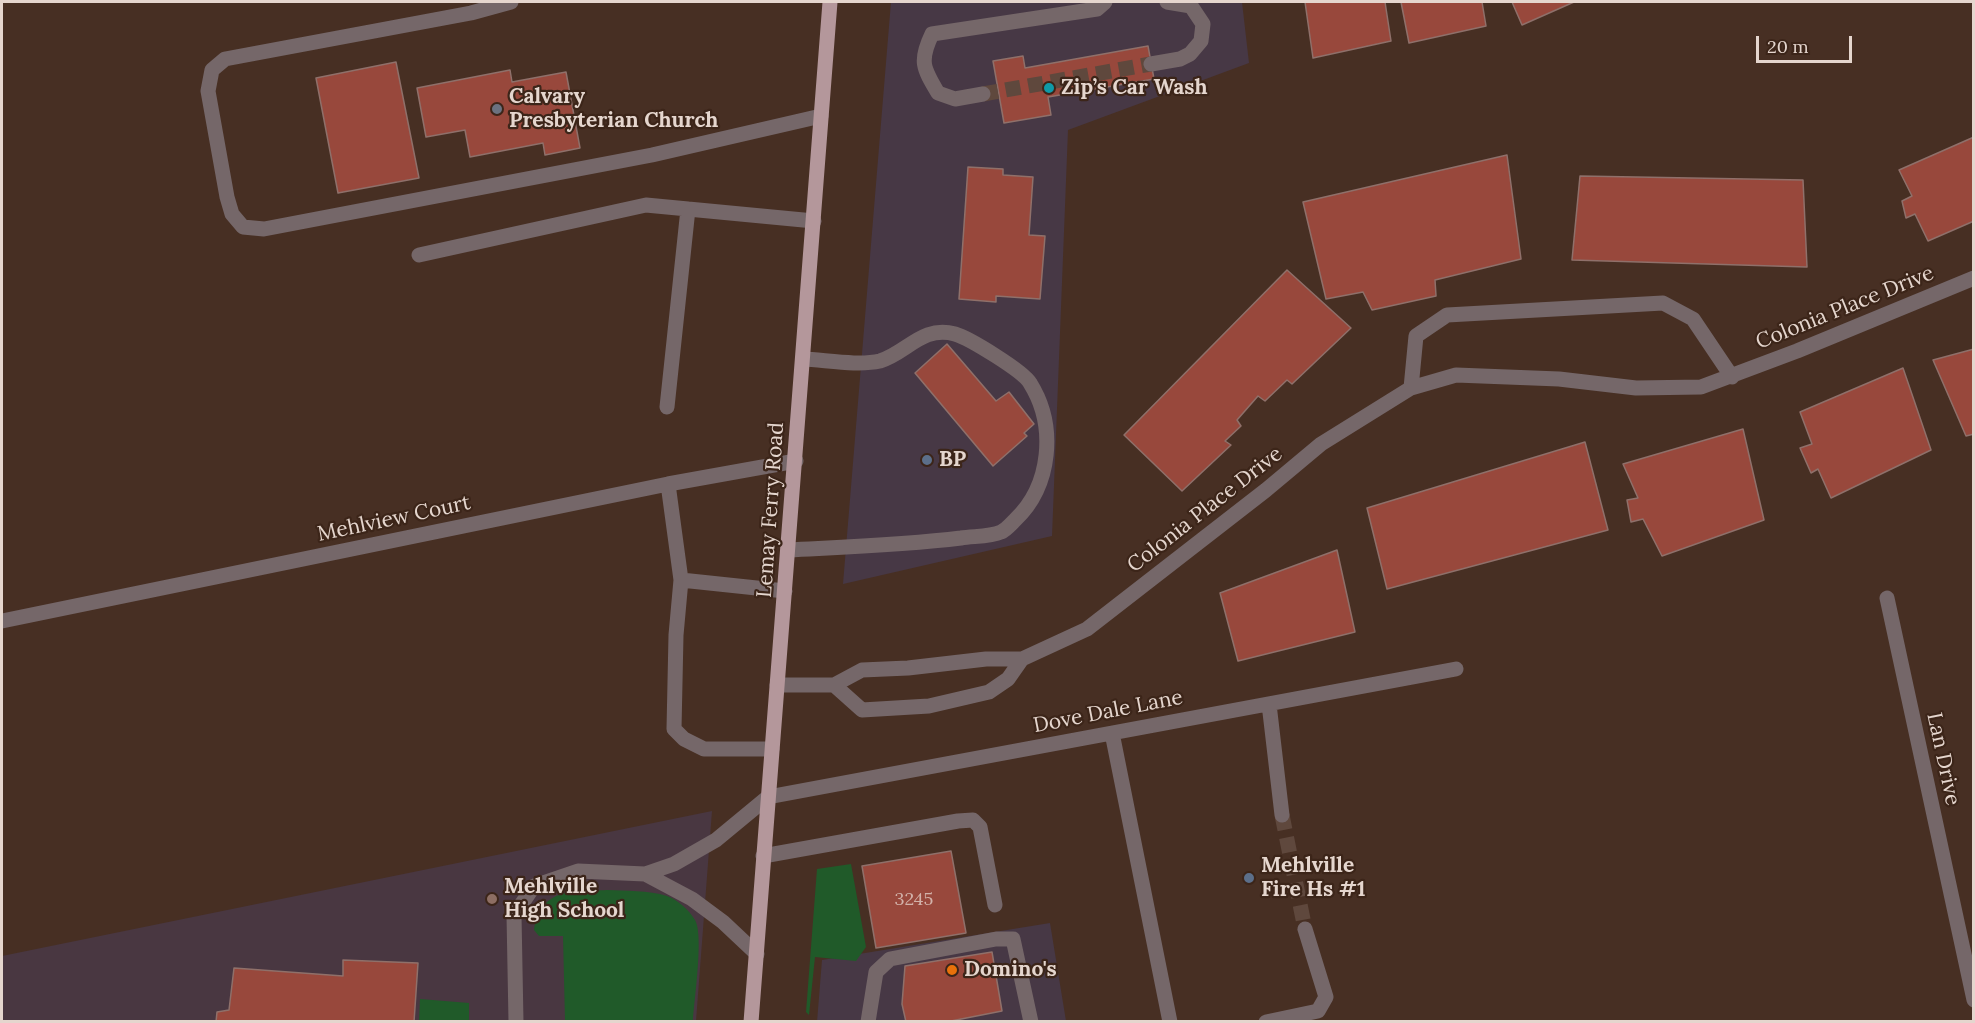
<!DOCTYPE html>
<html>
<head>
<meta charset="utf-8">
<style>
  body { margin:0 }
  #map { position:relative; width:1975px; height:1023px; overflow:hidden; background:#472f23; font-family:Lora,serif }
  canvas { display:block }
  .frame { position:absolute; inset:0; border:3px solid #e5d6ce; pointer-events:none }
  .scale { position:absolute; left:1756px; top:36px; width:96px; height:27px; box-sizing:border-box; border:3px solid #e5d6ce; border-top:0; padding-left:8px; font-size:18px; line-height:21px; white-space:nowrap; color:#e5d6ce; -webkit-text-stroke:4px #3c2519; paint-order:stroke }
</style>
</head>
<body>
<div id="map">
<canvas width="1975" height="1023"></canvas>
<div class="frame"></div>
<div class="scale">20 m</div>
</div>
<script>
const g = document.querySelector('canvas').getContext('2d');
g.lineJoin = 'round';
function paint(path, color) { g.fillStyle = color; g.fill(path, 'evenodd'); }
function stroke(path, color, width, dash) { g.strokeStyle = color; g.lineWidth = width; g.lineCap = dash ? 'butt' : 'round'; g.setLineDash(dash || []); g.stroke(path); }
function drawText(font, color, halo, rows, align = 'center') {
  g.font = font + ' Lora,serif'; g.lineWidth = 4.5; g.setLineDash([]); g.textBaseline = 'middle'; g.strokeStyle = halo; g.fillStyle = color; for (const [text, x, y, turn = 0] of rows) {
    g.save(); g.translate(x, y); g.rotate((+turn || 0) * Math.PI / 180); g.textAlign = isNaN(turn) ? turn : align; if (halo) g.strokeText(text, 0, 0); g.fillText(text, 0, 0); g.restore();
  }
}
paint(new Path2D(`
  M891 2H1242L1249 63 1068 130 1052 536 843 584Z
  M1050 923 1066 1021 817 1022 822 960Z`), '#473845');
paint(new Path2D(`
  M712 811 696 1021 2 1022V956Z`), '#493741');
paint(new Path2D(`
  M851 864 866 947 856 961 815 957 809 1015 806 1012 817 869Z
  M607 890C626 891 648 890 667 896 678 900 689 910 695 920 704 935 694 1001 693 1021H565L563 936H539L534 930C541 887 572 892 607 890Z
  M420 999 469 1003V1021H419Z`), '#205a29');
const building = new Path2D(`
  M1305 2H1385L1391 41 1313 58Z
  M1401 2H1482L1486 26 1409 43Z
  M1512 2H1574L1522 25Z
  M1148 46 1154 79 1048 97 1051 115 1004 123 993 61 1023 56 1025 68Z
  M396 62 419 178 338 193 316 78Z
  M510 70 512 82 566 72 580 148 545 155 543 143 470 157 465 130 426 137 417 88Z
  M1974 137V221L1928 241 1915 214 1906 218 1902 201 1912 196 1899 170Z
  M1507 155 1521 259 1435 280 1436 296 1372 310 1363 292 1326 299 1303 202Z
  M968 167 1003 169V175L1033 177 1029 235 1045 236 1040 299 996 296V302L959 299Z
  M1580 176 1803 180 1807 267 1572 260Z
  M1287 270 1351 328 1292 384 1287 380 1265 401 1258 396 1237 420 1241 426 1225 441 1231 445 1182 491 1124 435Z
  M947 344 996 401 1009 392 1034 424 1024 433 1027 436 993 466 915 373Z
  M1974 349V434L1966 436 1933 360Z
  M1903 368 1931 450 1831 498 1818 469 1811 473 1800 448 1812 444 1800 412Z
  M1743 429 1764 520 1662 556 1643 519 1631 522 1627 500 1638 498 1623 464Z
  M1585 442 1608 530 1387 589 1367 508Z
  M1337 550 1355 632 1238 661 1220 593Z
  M951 851 966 933 876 948 862 866Z
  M992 952 1002 1011 946 1022H906L902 1004 905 966Z
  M343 960 418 963 414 1022H216L217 1012 229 1010 234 968 343 976Z`);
paint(building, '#98483c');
stroke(building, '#8f706a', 1.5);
stroke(new Path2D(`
  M983 94 1151 64
  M1282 815 1305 929`), '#5f483d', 15, [15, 8]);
stroke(new Path2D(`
  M511 2 471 13 225 59 212 70 208 91 227 197 232 214 243 227 264 229 652 155 821 116
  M1151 64 1180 59 1190 54 1201 41 1203 24 1191 6 1167 2
  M983 94 955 99 938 93C923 68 919 61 932 34L1097 9 1105 2
  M419 255 646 205 814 221
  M1411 388 1416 336 1447 315 1663 303 1693 319 1732 377
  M667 407 688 209
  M668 484 681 580 785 591
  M789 550C846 547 904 545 961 538 973 536 990 537 1001 532 1006 530 1011 524 1015 520 1051 486 1057 426 1030 383 1023 371 969 338 955 334 922 325 907 353 880 361 858 366 826 360 803 359
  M681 580 676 635 674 729 684 739 704 749H772
  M1887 598 1974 1000
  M2 621 668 484 796 461
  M777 685H834L862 670 908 668 986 659H1022L1087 629 1266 490 1321 444 1411 388 1456 375 1559 379 1636 388 1701 387 1797 351 1974 278
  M834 685 862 710 929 706 989 692 1008 679 1022 659
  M1269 704 1282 815
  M1112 733 1170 1022
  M763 856 958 821 973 820 980 827 995 905
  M645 874 692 899 723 922 757 954
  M516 1022 514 915 534 886 578 871 645 874 674 864 716 840 768 797 1456 669
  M868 1022 876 972 890 959 996 939H1013L1031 1022
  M1266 1022 1318 1011 1326 997 1305 929`), '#756769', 15);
stroke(new Path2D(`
  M751 1022 830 2`), '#b4979b', 15);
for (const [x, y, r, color] of [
  [1049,88,6,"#0f9aa8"],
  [497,109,6,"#6b7280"],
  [927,460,6,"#5c6f8a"],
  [1249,878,6,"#5c6f8a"],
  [492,899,6,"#8d6e63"],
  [952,970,6,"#e8710a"]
]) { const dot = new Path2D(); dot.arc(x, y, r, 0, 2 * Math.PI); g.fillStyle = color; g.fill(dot); stroke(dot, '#3c2519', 2); }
drawText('18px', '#d2b2aa', null, [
  ["3245",914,900]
]);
drawText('bold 21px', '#e5d6ce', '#3c2519', [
  ["Zip’s Car Wash",1061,88],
  ["Calvary",509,97],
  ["Presbyterian Church",509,121],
  ["BP",939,460],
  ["Mehlville",1261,866],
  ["Fire Hs #1",1261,890],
  ["Mehlville",504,887],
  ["High School",504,911],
  ["Domino's",964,970]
], 'left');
drawText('21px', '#e5d6ce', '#3c2519', [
  ["Colonia Place Drive",1845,308,-22],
  ["Lemay Ferry Road",771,510,-86],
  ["Colonia Place Drive",1205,510,-38],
  ["Mehlview Court",394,519,-12],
  ["Dove Dale Lane",1108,712,-11],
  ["Lan Drive",1943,759,78]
]);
</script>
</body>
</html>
